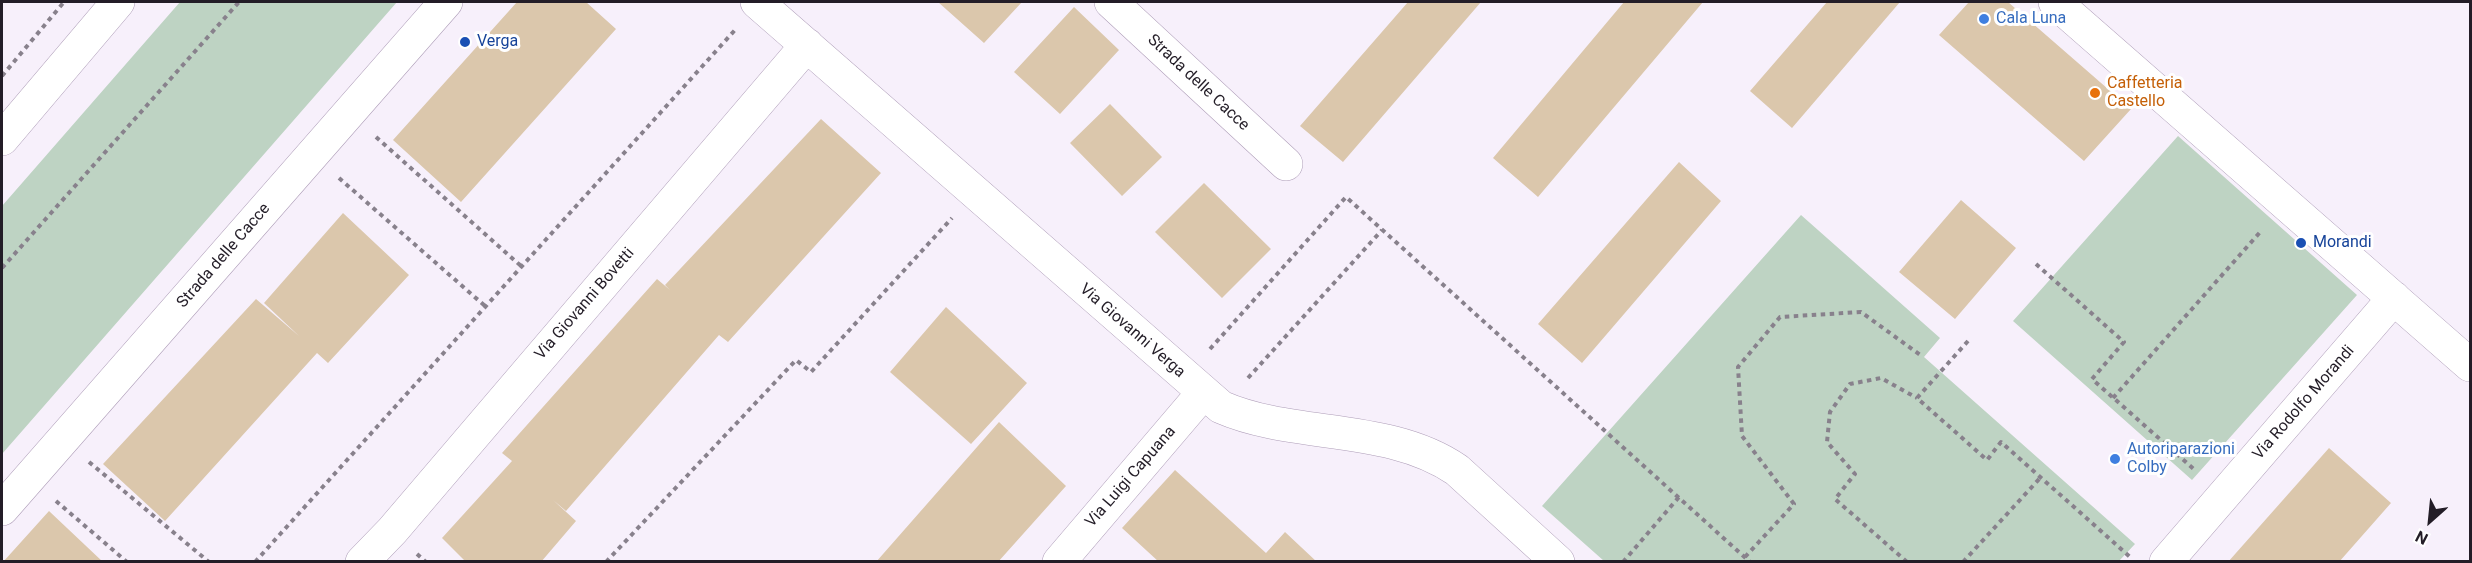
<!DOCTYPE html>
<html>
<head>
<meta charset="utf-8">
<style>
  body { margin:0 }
  #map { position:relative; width:2472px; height:563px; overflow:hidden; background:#f7f0fb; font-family:Roboto,sans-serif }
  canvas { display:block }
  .frame { position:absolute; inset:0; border:3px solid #231d27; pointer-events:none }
  .north { position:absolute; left:2400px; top:491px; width:60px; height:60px; -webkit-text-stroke:4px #fff; paint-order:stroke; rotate:207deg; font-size:16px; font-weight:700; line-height:24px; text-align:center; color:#231d27 }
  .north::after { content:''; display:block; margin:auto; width:21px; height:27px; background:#231d27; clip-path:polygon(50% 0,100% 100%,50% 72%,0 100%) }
</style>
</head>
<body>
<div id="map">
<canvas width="2472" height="563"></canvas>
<div class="frame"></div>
<div class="north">N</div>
</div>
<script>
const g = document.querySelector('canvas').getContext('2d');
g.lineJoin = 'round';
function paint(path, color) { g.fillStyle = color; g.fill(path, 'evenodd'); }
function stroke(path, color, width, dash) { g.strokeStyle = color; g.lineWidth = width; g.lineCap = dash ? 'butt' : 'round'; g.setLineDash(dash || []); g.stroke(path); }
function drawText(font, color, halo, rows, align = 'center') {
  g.font = font + ' Roboto,sans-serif'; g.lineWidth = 6; g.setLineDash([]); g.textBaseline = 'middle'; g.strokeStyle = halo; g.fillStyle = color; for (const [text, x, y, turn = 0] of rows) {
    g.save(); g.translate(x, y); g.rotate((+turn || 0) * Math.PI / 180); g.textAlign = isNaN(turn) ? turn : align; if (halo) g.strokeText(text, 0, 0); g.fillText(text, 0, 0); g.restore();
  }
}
paint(new Path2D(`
  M180 2H397L2 454V206Z
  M2178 136 2357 295 2192 480 2013 321Z
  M1801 215 1940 338 1924 357 2135 544 2119 561H1604L1542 506Z`), '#bed3c3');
paint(new Path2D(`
  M517 2H586L616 29 461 202 393 140Z
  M938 2H1022L984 43Z
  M1408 2H1481L1343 162 1300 126Z
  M1624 2H1703L1538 197 1493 158Z
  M1827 2H1900L1792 128 1750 91Z
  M1969 2H2008L2131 109 2084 161 1939 35Z
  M1074 7 1119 50 1060 114 1014 72Z
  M1110 104 1162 157 1122 196 1070 143Z
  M821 119 881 173 728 342 719 335 566 511 553 500 576 521 541 562H466L442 538 512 461 502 453 657 279 670 290 665 285Z
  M1679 162 1721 201 1582 363 1538 324Z
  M1204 183 1271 249 1222 298 1155 232Z
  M1961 200 2016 248 1955 319 1899 272Z
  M343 213 409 275 328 363 317 353 165 521 103 464 256 299 299 336 264 303Z
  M946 307 1027 383 971 444 890 372Z
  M999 422 1066 486 998 562H876Z
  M2329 448 2391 503 2339 562H2228Z
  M1175 470 1266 553 1285 532 1317 562H1159L1122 528Z
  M49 511 103 562H3Z`), '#dbc7ac');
const minor = new Path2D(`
  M757 2 1221 407C1294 439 1389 423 1457 470L1558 562
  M1111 2 1286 164
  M2055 2 2470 365
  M2 139 118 2
  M2 509 446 2
  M362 562 392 531 807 45
  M1059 562 1203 393
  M2166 562 2394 298`);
stroke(minor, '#ae9db8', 34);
stroke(new Path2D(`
  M2 76 64 2
  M376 137 521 266
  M339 178 485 306
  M2036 264 2124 342 2092 379 2196 471
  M2 268 239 2
  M1968 341 1917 398 1987 460 2001 442 2130 557
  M1210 349 1346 197 1750 562
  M1248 378 1382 230
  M2113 398 2262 230
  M89 462 209 562
  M56 501 127 562
  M417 554 426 562
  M1745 557 1794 504 1742 436 1738 367 1780 317 1861 312 1923 357
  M255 562 735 30
  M606 562 796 360 811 372 952 218
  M1623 562 1679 497
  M1907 562 1835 499 1855 474 1827 442 1830 412 1850 384 1881 378 1917 398
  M1963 562 2041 477`), '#88818c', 4, [4.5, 4.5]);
stroke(minor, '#fff', 33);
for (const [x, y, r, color] of [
  [1984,19,6,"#3f7fe0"],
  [465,42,6,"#1a4fb4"],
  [2095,93,6,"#e8710a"],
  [2301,243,6,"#1a4fb4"],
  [2115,459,6,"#3f7fe0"]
]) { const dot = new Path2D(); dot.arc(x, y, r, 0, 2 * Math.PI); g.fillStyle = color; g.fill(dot); stroke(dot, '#fff', 2); }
drawText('16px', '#366cbe', '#fff', [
  ["Cala Luna",1996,19],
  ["Autoriparazioni",2127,450],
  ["Colby",2127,468]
], 'left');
drawText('16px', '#164399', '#fff', [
  ["Verga",477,42],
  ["Morandi",2313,243]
], 'left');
drawText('16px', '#231d27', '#fff', [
  ["Strada delle Cacce",1198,83,43],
  ["Strada delle Cacce",224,256,-49],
  ["Via Giovanni Bovetti",585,304,-49],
  ["Via Giovanni Verga",1132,331,41],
  ["Via Rodolfo Morandi",2304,403,-49],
  ["Via Luigi Capuana",1131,477,-49]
]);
drawText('16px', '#c56008', '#fff', [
  ["Caffetteria",2107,84],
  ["Castello",2107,102]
], 'left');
</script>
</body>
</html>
